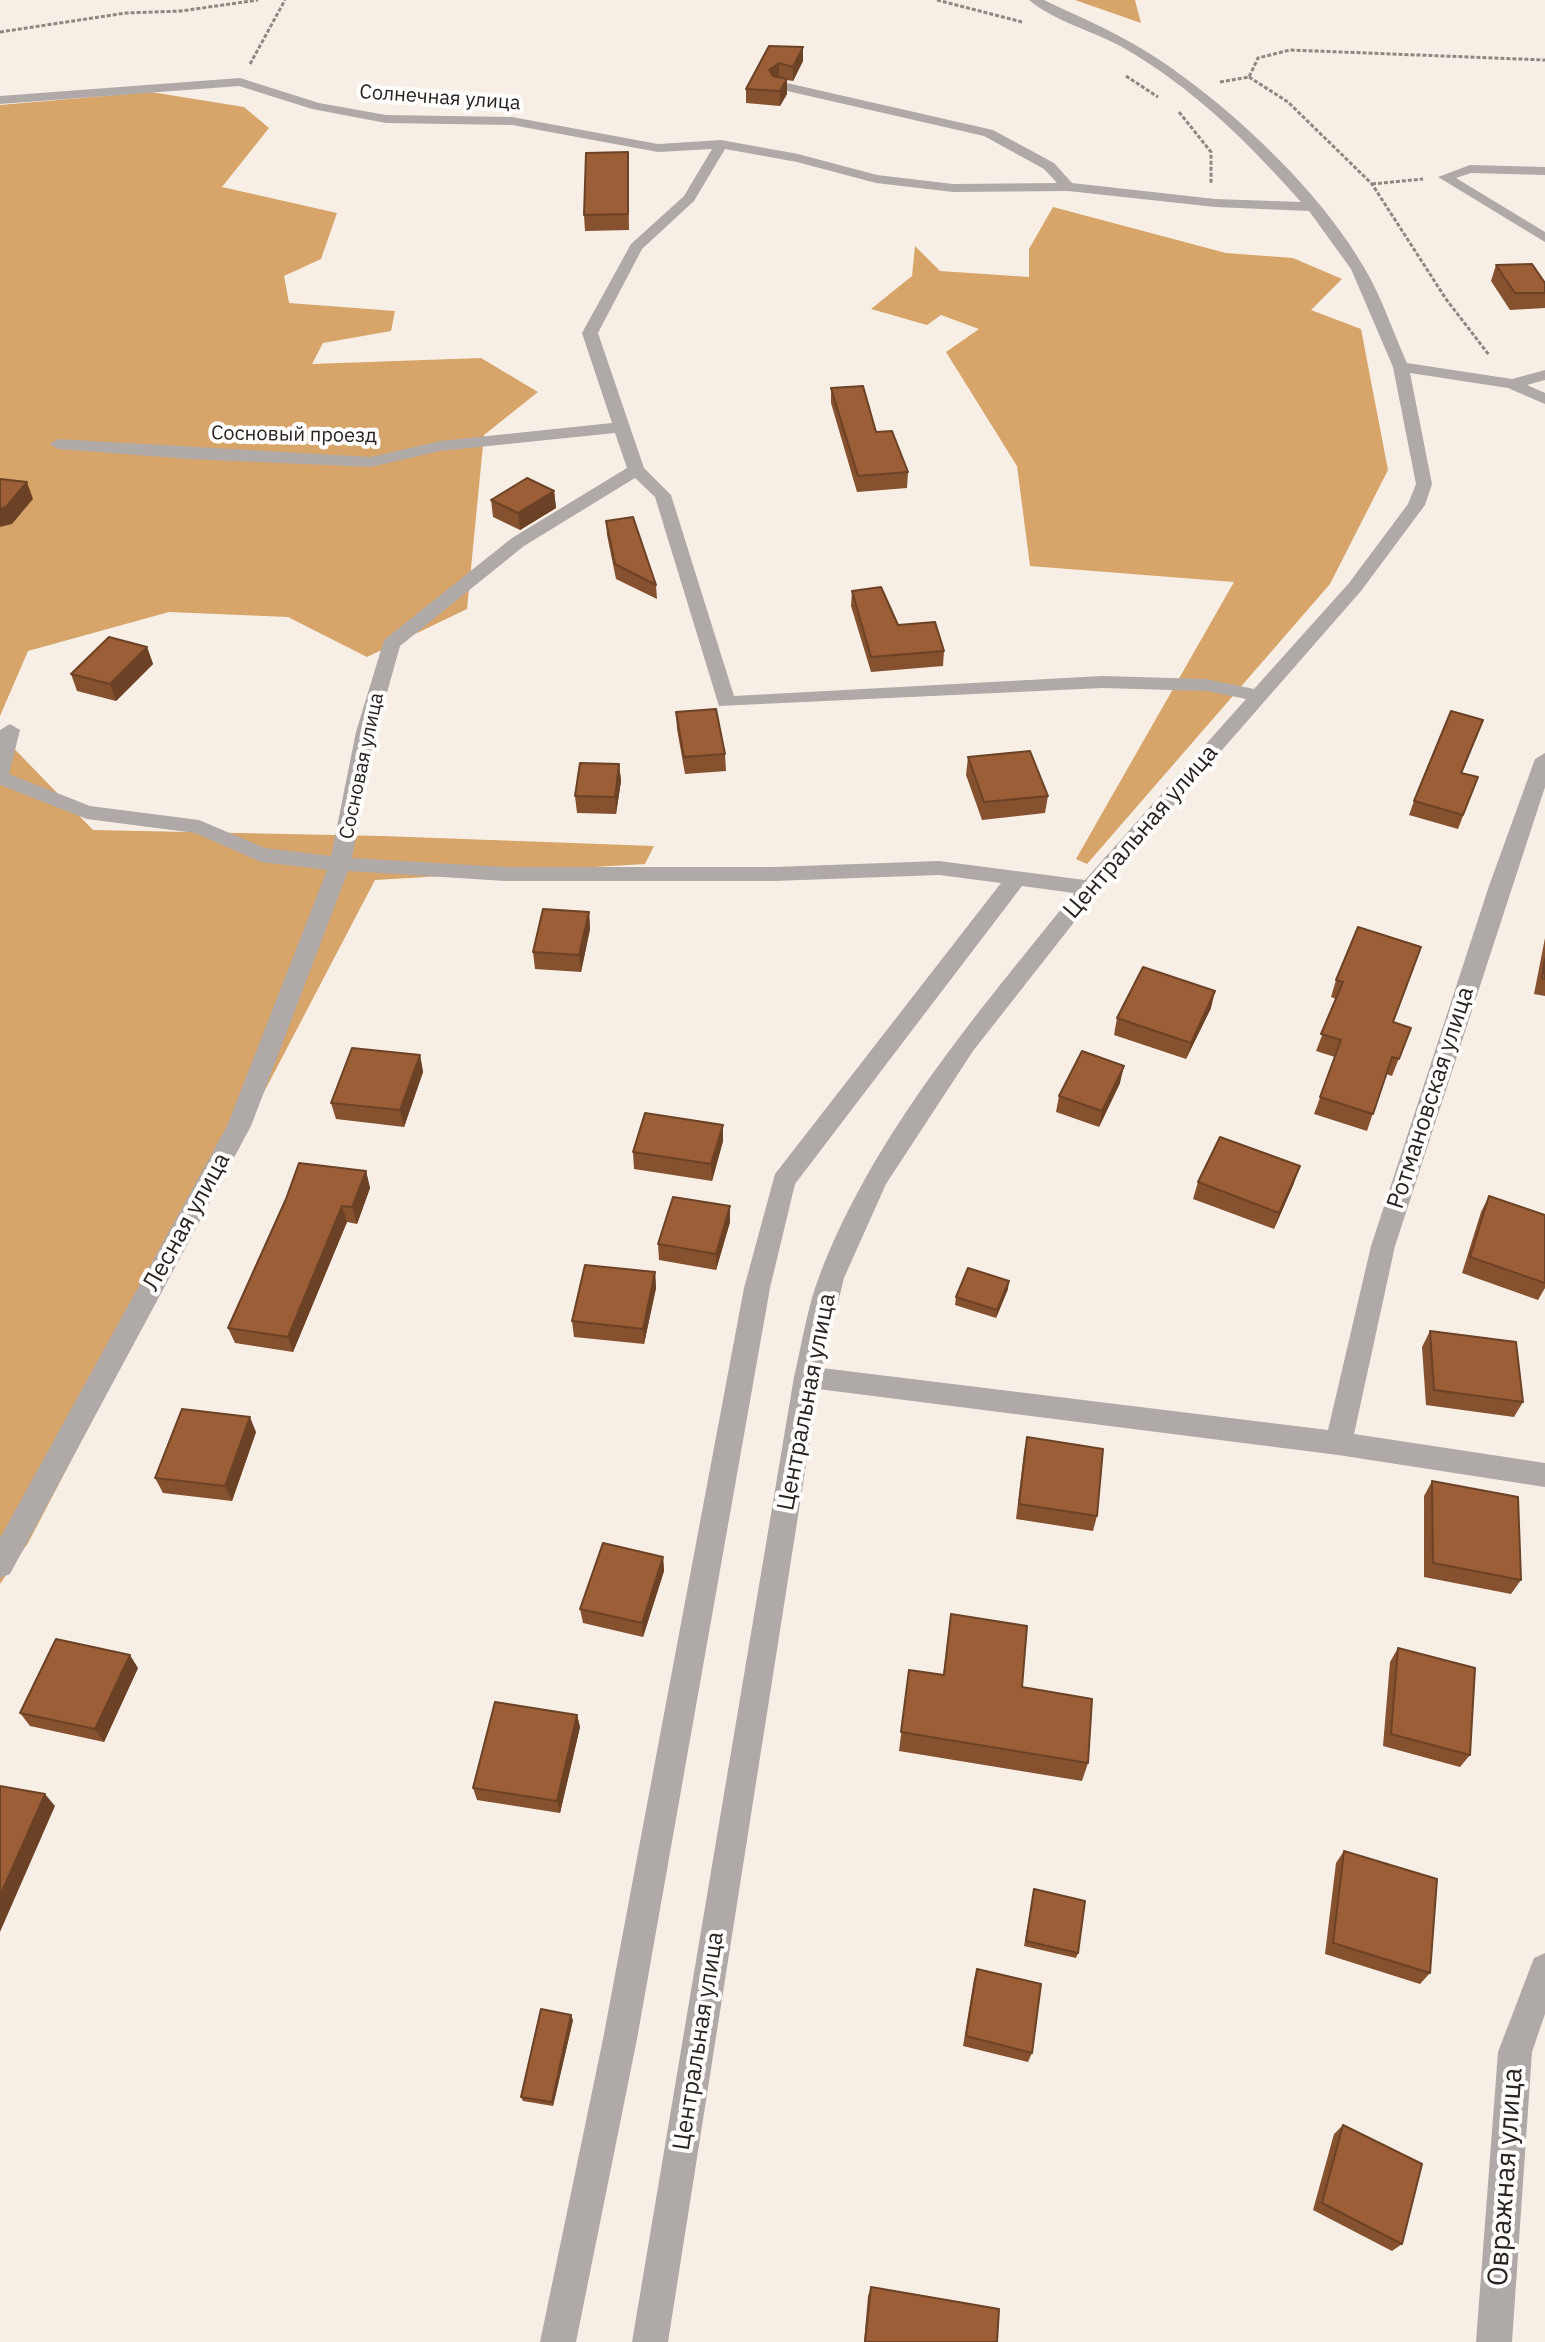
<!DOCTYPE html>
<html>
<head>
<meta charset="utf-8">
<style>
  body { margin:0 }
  canvas { display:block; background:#f7efe6 }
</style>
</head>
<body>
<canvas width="1545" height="2342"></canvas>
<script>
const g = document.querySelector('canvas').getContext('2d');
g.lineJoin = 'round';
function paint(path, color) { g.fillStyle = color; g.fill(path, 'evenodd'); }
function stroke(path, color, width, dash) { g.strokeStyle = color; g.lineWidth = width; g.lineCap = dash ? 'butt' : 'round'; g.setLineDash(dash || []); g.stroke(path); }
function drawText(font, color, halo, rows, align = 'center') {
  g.font = font + ' "IBM Plex Sans",sans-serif'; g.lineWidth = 8; g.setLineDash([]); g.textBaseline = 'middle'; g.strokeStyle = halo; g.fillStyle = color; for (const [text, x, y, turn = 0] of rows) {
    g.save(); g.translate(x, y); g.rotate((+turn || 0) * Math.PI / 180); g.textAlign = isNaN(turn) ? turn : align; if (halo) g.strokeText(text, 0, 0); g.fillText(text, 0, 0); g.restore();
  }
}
paint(new Path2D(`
  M1075 0H1135L1141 23Z
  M151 92 244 107 269 128 222 187 337 213 321 259 284 276 289 303 395 311 391 331 323 343 312 364 481 358 538 392 484 435 467 609 367 657 288 617 169 612 28 651 0 716V105Z
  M1053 207 1226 253 1293 258 1342 279 1311 310 1361 329 1388 470 1330 584 1087 864 1076 859 1234 582 1030 566 1017 466 946 352 979 329 941 315 927 325 871 309 912 276 915 246 940 271 1029 277V249Z
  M0 734 93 830 382 836 654 846 645 864 375 880 28 1543 0 1584Z`), '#d7a469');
stroke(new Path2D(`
  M937 0 1022 22
  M0 32 126 13 181 11 258 0
  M250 64 285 0
  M1126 76 1158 97
  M1249 77 1288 102 1372 184 1446 299 1489 355
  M1220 82 1249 77 1258 58 1290 50 1545 60
  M1179 112 1211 152V183
  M1372 184 1423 179`), '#8e8882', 3, [4, 2]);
paint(new Path2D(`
  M1029 0H1044C1073 14 1104 27 1132 43 1213 89 1319 187 1365 269 1382 298 1393 332 1407 363L1512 379 1545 370V380L1527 385 1545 393V404L1508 388 1410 373 1432 484 1425 505 1361 591 1097 893 973 1051 886 1184 844 1278 822 1368 1328 1430 1371 1246 1489 886 1535 759 1545 753V787L1395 1246 1354 1434 1545 1463V1487L1338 1455 818 1389 668 2342H632L794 1377C802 1344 807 1308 819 1277 874 1132 979 1012 1074 893L1022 886 795 1184 770 1288 637 2039 576 2342H540L603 2039 744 1288 775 1174 1001 883 939 875 774 881H505L348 871 251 1126 10 1574 0 1578V1538L227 1126 327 870 261 862 195 833 87 819 0 785V730L10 724 20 730 9 774 90 806 199 820 265 848 331 856 356 732 384 640 512 538 627 468 615 433 440 451 371 467 190 459 58 449 50 444 58 439 371 457 440 441 612 423 582 333 631 244 684 196 712 149 658 152 512 125 386 123 312 109 239 86 0 104V96L240 78 319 103 386 115 512 117 658 144 721 140 798 154 877 175 953 184 1057 183 1044 169 984 136 774 88 772 85 778 81 993 130 1054 163 1072 183 1215 199 1301 202C1249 143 1191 86 1122 47 1093 31 1054 21 1029 0ZM725 149 797 162 876 183 953 192 1068 191 1215 207 1309 211 1351 269 1393 367 1416 484 1408 504 1349 583 1254 689 1206 679 1102 676 734 696 671 495 644 468 598 333 642 249 694 201ZM635 478 655 497 719 706 1102 688 1206 691 1246 699 1085 880 939 861 774 867H505L352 858 376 732 400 646 524 546Z
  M1470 165 1545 167V175L1471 173 1456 178 1545 232V242L1438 177Z
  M1545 1953V2014L1532 2052 1512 2342H1476L1498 2052 1534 1958Z`), '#afa9a8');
paint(new Path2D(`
  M769 46 803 61 793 81 787 80V94L780 106 746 103V89Z
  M628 167 629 230 585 231 584 215Z
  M1496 265 1545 283V308L1510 310 1491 281Z
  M831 388 876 432 908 472 907 488 857 492 831 403Z
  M554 491 556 508 520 530 493 517 491 500Z
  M606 521 656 585 657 599 616 579 607 535Z
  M852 591 898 625 944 651 943 666 871 672 851 606Z
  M147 647 153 664 116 701 77 691 71 674Z
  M676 712 725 754 726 771 685 774 677 729Z
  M1483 720 1462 773 1478 777 1458 829 1409 815 1414 801Z
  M968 757 1048 796 1045 813 982 820 966 775Z
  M619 764 621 781 616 814 577 813 575 796Z
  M589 912 590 929 581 972 535 969 533 952Z
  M1358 927 1393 1022 1411 1028 1392 1076 1386 1074 1367 1131 1314 1114 1335 1057 1316 1051 1336 999 1331 997 1336 980Z
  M1545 938V996L1534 994Z
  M1211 1008 1186 1059 1114 1035 1117 1018Z
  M420 1055 423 1072 404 1127 336 1119 331 1103Z
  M1120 1083 1099 1127 1056 1112 1059 1096Z
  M723 1141 712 1181 634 1169 633 1152Z
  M366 1171 370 1188 357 1224 347 1222 293 1352 235 1343 228 1328Z
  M1198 1182 1294 1183 1274 1229 1193 1199Z
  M1489 1196 1545 1215V1288L1538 1300 1462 1273 1481 1212Z
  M730 1206V1222L716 1270 659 1260 658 1244Z
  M655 1272 656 1288 644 1344 574 1337 572 1321Z
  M1008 1289 996 1318 955 1305 956 1297Z
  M1430 1331 1523 1402 1514 1417 1426 1405 1422 1347Z
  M256 1432 232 1501 163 1493 155 1478Z
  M1027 1437 1097 1516 1093 1531 1016 1519 1024 1452Z
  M1432 1481 1521 1580 1511 1594 1424 1577V1496Z
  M663 1557 664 1571 643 1637 583 1623 580 1609Z
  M951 1614 1022 1687 1088 1763 1082 1781 899 1751 909 1670 943 1675Z
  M1398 1648 1470 1755 1460 1767 1383 1746 1390 1662Z
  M138 1668 104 1742 30 1726 20 1713Z
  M577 1715 580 1727 560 1813 477 1800 473 1788Z
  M1344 1851 1430 1973 1420 1984 1325 1954 1336 1863Z
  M1034 1889 1078 1953 1076 1958 1024 1946Z
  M977 1969 1032 2053 1028 2062 963 2046 974 1979Z
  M573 2020 553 2106 523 2101 521 2097Z
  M1343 2125 1402 2244 1392 2251 1313 2210 1334 2134Z
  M871 2287 997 2342H864L868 2296Z`), '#85512f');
paint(new Path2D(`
  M803 47V61L793 81V67Z
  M779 63V78L769 84V70Z
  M787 79V94L780 106V91Z
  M27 482 33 499 12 524 0 527V509Z
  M554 491 556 508 520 530 518 513Z
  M147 647 153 664 116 701 110 684Z
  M619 764 621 781 616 814 615 797Z
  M589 912 590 929 581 972 579 955Z
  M1215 991 1211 1008 1186 1059 1191 1043Z
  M420 1055 423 1072 404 1127 400 1110Z
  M1124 1066 1120 1083 1099 1127 1102 1111Z
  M723 1125V1141L712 1181 711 1164Z
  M1300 1166 1294 1183 1274 1229 1279 1213Z
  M366 1171 370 1188 357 1224 352 1207Z
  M342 1206 347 1222 293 1352 288 1337Z
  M730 1206V1222L716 1270V1254Z
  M655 1272 656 1288 644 1344 643 1329Z
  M1009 1281 1008 1289 996 1318 997 1310Z
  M250 1417 256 1432 232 1501 225 1486Z
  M663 1557 664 1571 643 1637 642 1623Z
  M130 1655 138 1668 104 1742 95 1729Z
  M577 1715 580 1727 560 1813 557 1801Z
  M45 1794 55 1806 0 1932V1896Z
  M571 2015 573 2020 553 2106 552 2102Z`), '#6c4226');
const building = new Path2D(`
  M769 46 803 47 793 67 779 63 769 70 773 76 787 79 780 91 746 89Z
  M628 152V214L584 215 586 153Z
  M1532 264 1545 283V293H1515L1496 265Z
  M863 386 876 432 892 431 908 472 858 476 831 388Z
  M527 478 554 491 518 513 491 500Z
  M0 479 27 482 6 507 0 509Z
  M633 517 656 585 615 564 606 521Z
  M881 587 898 625 935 622 944 651 871 657 852 591Z
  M109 637 147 647 110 684 71 674Z
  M716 709 725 754 684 757 676 712Z
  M1451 711 1483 720 1461 773 1478 777 1463 815 1414 801Z
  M1030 751 1048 796 984 802 968 757Z
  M580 763 619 764 615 797 575 796Z
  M543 909 589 912 579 955 533 952Z
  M1358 927 1421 947 1393 1022 1411 1028 1399 1059 1392 1057 1373 1114 1320 1097 1341 1040 1321 1034 1343 982 1336 980Z
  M1545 959V979L1542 978Z
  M1143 967 1215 991 1191 1043 1117 1018Z
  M352 1048 420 1055 400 1110 331 1103Z
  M1082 1051 1124 1066 1102 1111 1059 1096Z
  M645 1113 723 1125 711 1164 633 1152Z
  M1220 1137 1300 1166 1279 1213 1198 1182Z
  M299 1163 366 1171 352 1207 342 1206 288 1337 228 1328 286 1199Z
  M1489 1196 1545 1215V1283L1470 1257Z
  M673 1197 730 1206 716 1254 658 1244Z
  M585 1265 655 1272 643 1329 572 1321Z
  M968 1268 1009 1281 997 1310 956 1297Z
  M1430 1331 1516 1342 1523 1402 1434 1390Z
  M182 1409 250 1417 225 1486 155 1478Z
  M1027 1437 1103 1449 1097 1516 1019 1504Z
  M1432 1481 1518 1497 1521 1580 1433 1563Z
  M603 1543 663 1557 642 1623 580 1609Z
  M951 1614 1027 1626 1022 1687 1092 1699 1088 1763 901 1732 909 1670 944 1675Z
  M56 1639 130 1655 95 1729 20 1713Z
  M1398 1648 1475 1668 1470 1755 1391 1734Z
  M495 1702 577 1715 557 1801 473 1788Z
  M0 1786 45 1794 0 1896Z
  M1344 1851 1437 1879 1430 1973 1333 1943Z
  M1034 1889 1085 1901 1078 1953 1026 1941Z
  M977 1969 1041 1984 1032 2053 966 2036Z
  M541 2009 571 2015 552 2102 521 2097Z
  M1343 2125 1422 2164 1402 2244 1322 2203Z
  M871 2287 999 2309 997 2342H865Z`);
paint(building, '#9b5e37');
stroke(building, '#6c4226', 2);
drawText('20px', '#272421', '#fffdfb', [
  ["Солнечная улица",440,98,4],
  ["Сосновый проезд",294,435,1],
  ["Сосновая улица",362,766,-78]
]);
drawText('24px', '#272421', '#fffdfb', [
  ["Центральная улица",1141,832,-49],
  ["Ротмановская улица",1431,1098,-72],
  ["Лесная улица",187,1222,-61],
  ["Центральная улица",807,1402,-79],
  ["Центральная улица",699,2041,-81]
]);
drawText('28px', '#272421', '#fffdfb', [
  ["Овражная улица",1506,2177,-86]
]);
</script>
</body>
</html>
